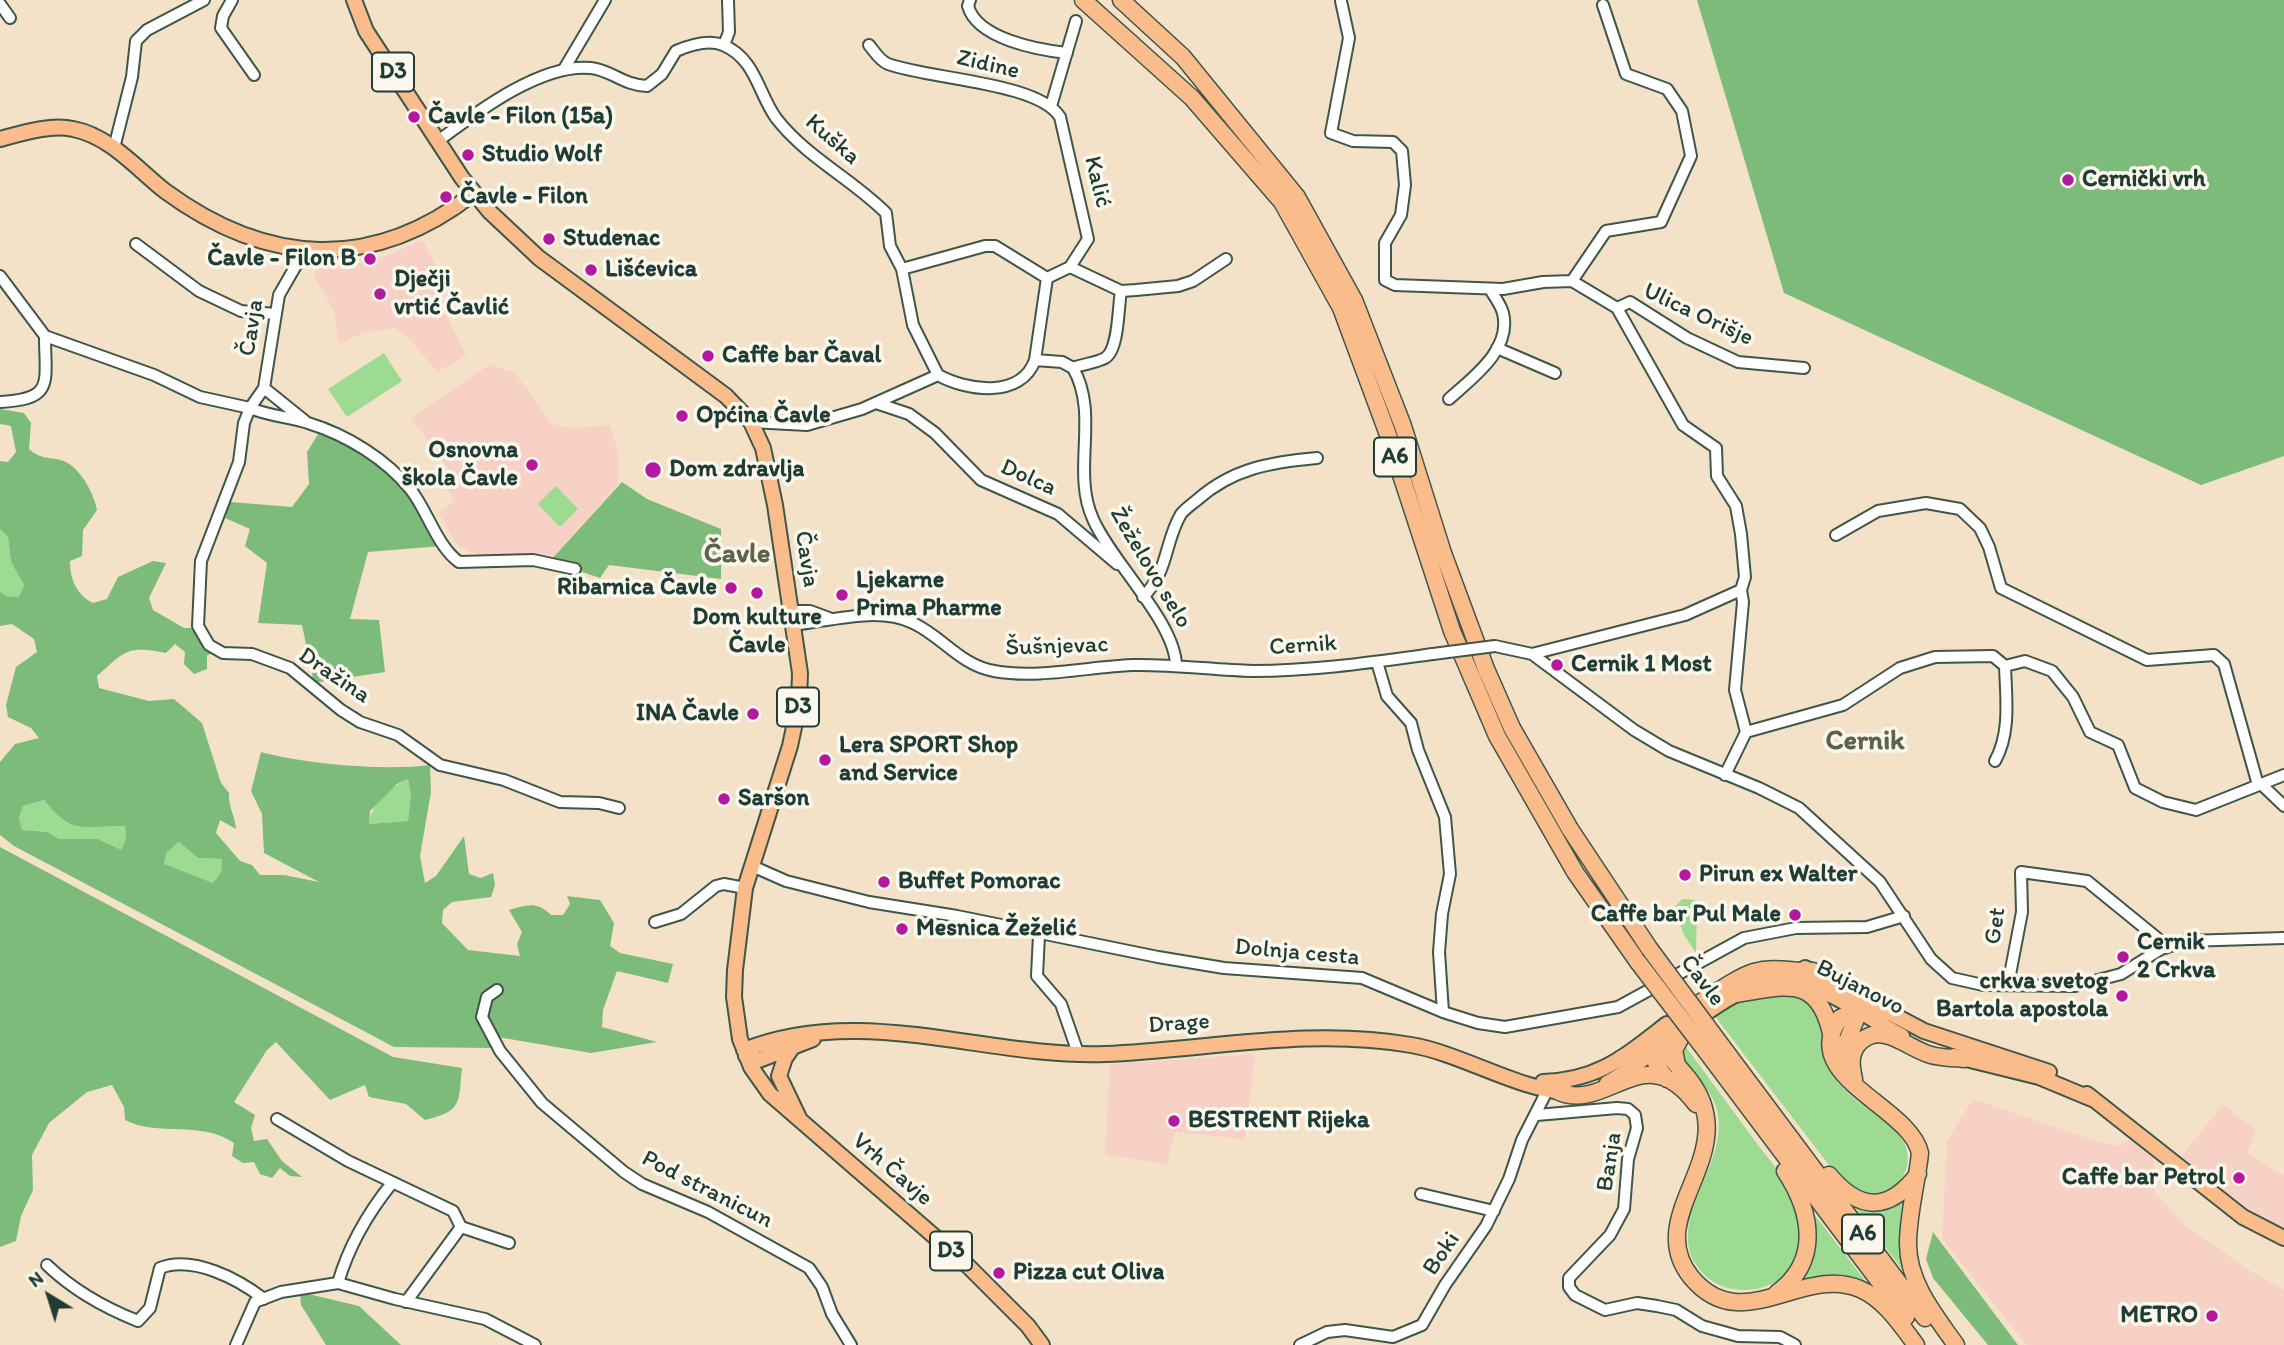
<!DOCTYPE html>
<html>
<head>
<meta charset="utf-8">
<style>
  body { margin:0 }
  #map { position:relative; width:2284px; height:1345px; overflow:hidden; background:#f3e2c7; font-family:Itim,sans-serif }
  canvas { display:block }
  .north { position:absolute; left:14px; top:1261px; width:70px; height:70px; -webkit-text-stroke:5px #fbf7ec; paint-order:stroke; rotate:322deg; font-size:19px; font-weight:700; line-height:28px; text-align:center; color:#1f3d34 }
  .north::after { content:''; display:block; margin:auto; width:24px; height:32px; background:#1f3d34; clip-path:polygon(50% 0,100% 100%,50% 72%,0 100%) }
</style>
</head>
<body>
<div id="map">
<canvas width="2284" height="1345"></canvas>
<div class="north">N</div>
</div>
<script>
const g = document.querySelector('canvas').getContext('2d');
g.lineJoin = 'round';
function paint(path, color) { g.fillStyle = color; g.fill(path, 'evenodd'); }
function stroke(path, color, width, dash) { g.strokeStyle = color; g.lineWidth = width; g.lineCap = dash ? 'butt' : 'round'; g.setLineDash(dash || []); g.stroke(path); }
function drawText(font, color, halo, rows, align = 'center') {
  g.font = font + ' Itim,sans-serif'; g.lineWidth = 7; g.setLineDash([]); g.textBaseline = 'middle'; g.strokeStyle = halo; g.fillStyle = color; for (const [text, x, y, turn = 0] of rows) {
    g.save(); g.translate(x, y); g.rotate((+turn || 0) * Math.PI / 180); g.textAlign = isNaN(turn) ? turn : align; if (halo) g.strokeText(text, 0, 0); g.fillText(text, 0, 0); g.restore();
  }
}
paint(new Path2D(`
  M423 240 440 275 429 279 466 356 437 372 408 337 395 328 365 332 339 344 334 310 314 277 320 264H354L376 260Z
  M490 364 515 373 552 424 571 428 610 425 619 456 618 485 555 555 491 556 474 553 456 544 439 513 455 500 441 481 451 472 411 418Z
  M1255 1054 1245 1139 1175 1132 1167 1164 1105 1155 1110 1064Z
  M1973 1099 2098 1142 2121 1146 2130 1139 2154 1159 2152 1178 2155 1193 2189 1229 2252 1272 2284 1290V1345H2027L1942 1239 1947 1141Z
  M2223 1105 2256 1130 2247 1153 2284 1176V1227L2260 1218 2181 1156Z`), '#f7d1c6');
paint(new Path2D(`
  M384 353 402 381 347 417 328 389Z
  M556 486 578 509 560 527 538 504Z
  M0 529 8 537 11 562 24 585 19 597 6 596 0 591Z
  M408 779 411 794 408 821 369 824C371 804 390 787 408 779Z
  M44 800C72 836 83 826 125 826L126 839 121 851 98 839H59L48 832 22 830 19 818 23 806Z
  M179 842 198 858 222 859 221 872 213 883 164 865 167 852Z
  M1682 899 1695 900 1697 906 1696 953 1684 935 1674 908Z
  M1792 993C1797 996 1807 999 1811 1003 1827 1021 1821 1056 1836 1079 1852 1105 1895 1120 1905 1145 1915 1168 1897 1194 1872 1193 1857 1193 1846 1183 1835 1173L1714 1015 1746 998Z
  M1683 1043C1707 1076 1731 1108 1755 1141 1766 1156 1781 1172 1789 1189 1797 1207 1802 1225 1800 1245 1793 1296 1720 1306 1695 1263 1667 1216 1733 1160 1716 1106 1709 1087 1694 1074 1683 1058Z
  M1909 1198 1900 1239 1905 1273 1855 1207 1887 1209Z
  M1814 1214 1870 1287 1797 1284 1813 1256Z`), '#9cdb91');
paint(new Path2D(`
  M1697 0H2284V456L2201 485 1784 293Z
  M0 409 24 413 31 423 29 449C40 459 48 457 61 460 79 465 94 493 97 510L83 530 82 556 70 561C70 580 77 595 93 603L107 599 118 577 153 561 166 563 149 598 153 610 184 628H198L200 640 211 653 207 656V669L194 674 184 664 185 652 175 644 166 653C127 645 125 651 97 676L99 688 149 701 174 699 202 723 221 783 229 793C228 807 235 815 236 829L220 820 216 833 240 861 252 865 260 875H284L319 882 264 853 262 814 251 791 261 752C306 764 383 771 430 765L431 792 420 856 425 883 436 876 464 836 469 874 481 878 493 873 495 885 491 897 452 902 443 910 442 923 468 950 520 956 517 944 522 932 509 910C526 905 537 901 551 915H563L570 904 567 896 600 900 614 923 610 946 620 953 673 964 668 983 617 971 603 1010 602 1027 657 1042 591 1053 492 1036 495 1048 394 1047 14 846 0 835V762L15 744 39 738 31 728 8 717 6 705 16 667 37 652 34 639 12 624 0 626V591L6 596 19 597 24 585 11 562 8 537 0 529V461L8 462 16 452 11 426 0 424ZM408 779 411 794 408 821 369 824 370 811 397 784ZM44 800C72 836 83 826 125 826L126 839 121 850 98 839H59L48 832 22 830 19 818 23 806ZM179 842 198 858 222 859 221 872 213 883 164 864 167 852Z
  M320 431 358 449 397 479 441 546 368 552 350 619 379 620 385 672 314 683 302 625 258 623 267 563 245 546 250 529 225 518 230 502 292 507 309 484 307 452Z
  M622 482 647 499 721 529V579L609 565 600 578 550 561Z
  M0 847 393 1057 462 1068C458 1103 463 1111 425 1120L406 1104 369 1097 365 1085 330 1100 276 1042 267 1050 234 1102 255 1115 251 1128 254 1141 267 1139 282 1161 302 1177 290 1176 280 1168 272 1178 260 1174 254 1162 243 1163 232 1156 234 1143C201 1120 157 1137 125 1120L124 1107 112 1085 87 1092 49 1123 32 1155 33 1190 21 1216 16 1241 0 1247Z
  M1933 1232 2018 1345H1988L1933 1278 1926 1259Z
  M300 1292 359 1306 401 1345H326L301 1305Z`), '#7dbb7b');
const minor = new Path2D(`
  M232 0 223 16 221 28 254 75
  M970 0 968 6C977 39 1039 50 1067 53
  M1341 1 1349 38 1331 133 1353 141 1393 142 1402 151 1405 185 1401 215 1385 243V280L1395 285 1503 289 1543 282 1572 281 1617 308 1683 425 1716 448 1717 476 1736 506 1741 534 1745 577 1741 590 1685 615 1532 654
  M0 4 10 18
  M724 45 729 32 728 0
  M869 45C874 51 880 61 888 64 928 79 1038 82 1060 117L1088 239 1070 267 1047 278 1035 360
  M564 69 605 0
  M1051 106 1076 21
  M438 141C477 112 541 63 591 68 611 70 623 85 647 86L662 74 676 51C690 45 708 39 723 45 756 59 758 93 776 118 806 157 852 179 886 213L890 246 902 269 913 325 938 375
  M114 148 132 77 136 41 147 30 204 0
  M136 244 199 291 241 311 275 314
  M1070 267 1121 291 1136 290 1178 286 1193 281 1226 259
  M902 269 985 246H995L1047 278
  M0 276 45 336 154 375 200 397 250 408 264 388 279 295 306 248
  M1572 281 1606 231 1661 222 1691 156 1682 111 1667 89 1626 74 1603 5
  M1617 308 1630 302 1687 338 1738 362 1804 368
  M1497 348 1555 373
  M1073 368C1083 364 1096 363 1105 358 1119 350 1118 307 1121 291
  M264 388 305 421
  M1449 399C1472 378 1512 350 1503 313 1501 305 1494 296 1490 289
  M0 402C55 399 45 383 45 336
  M876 403 909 414 935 433 981 480 1058 514 1117 564
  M751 422 807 425 862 409 938 375C967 391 1021 399 1035 360L1062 362 1073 368C1100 415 1071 471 1093 519 1111 561 1176 623 1176 666
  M1836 535 1878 511 1926 503 1960 509 1980 528 1989 547 2001 588 2147 660 2214 655 2224 664 2258 785
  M575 569 533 560 459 562C437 546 428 512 411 490 386 459 347 435 308 423 289 417 269 416 250 408L244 423 239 462 201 561 198 626 209 645 223 653 252 654 290 668 341 710 360 722 398 735 440 765 504 780 560 802 599 803 619 808
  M1143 597C1169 571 1164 543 1181 514 1185 509 1192 504 1197 500 1233 468 1272 462 1317 458
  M791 611H810L829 618
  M793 625C830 621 878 606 913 623 943 637 960 665 994 671 1038 679 1087 667 1132 665 1172 664 1213 670 1253 671 1313 671 1374 662 1433 654
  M1495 646 1532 654 1634 730 1669 751 1759 788 1799 808 1880 882 1931 959 1952 978 1983 985 2075 986 2121 974 2161 949 2186 941 2284 938
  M1377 662 1387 696 1411 723 1418 750 1445 817 1450 874 1442 914 1439 952 1443 1012
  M2005 666 2025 661 2052 671 2073 697 2090 732 2118 745 2135 788 2163 802 2196 810 2284 775
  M1746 732 1843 705 1900 668 1935 657 1993 656 2005 666C2006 697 2011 733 1995 761
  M1725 775 1746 732 1735 690 1743 602 1741 590
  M2261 784 2284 806
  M752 866 786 881 869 902 957 916 1158 957 1224 968 1362 978 1443 1012 1478 1023 1505 1027 1618 1007 1744 938 1796 928 1867 927 1904 916
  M655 922 681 914 716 886 724 884 745 888
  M1039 935 1037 976 1061 1004 1078 1053
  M2008 985 2022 912 2021 872 2087 881 2157 938 2161 949
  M497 990 487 997 482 1017 500 1051 542 1103 624 1172 642 1184 708 1212 809 1268 822 1287 832 1314 851 1345
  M1537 1115 1617 1108 1628 1109 1635 1115 1637 1128 1628 1159 1624 1209 1610 1235 1569 1278V1287L1575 1295 1605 1310 1637 1303 1657 1306 1676 1310 1702 1326 1738 1336 1780 1337 1795 1345
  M277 1119 348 1161 453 1211 461 1227
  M1421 1194 1494 1211
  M47 1265C73 1290 105 1308 138 1321L150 1308 160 1268C193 1255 238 1279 264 1299
  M338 1283C349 1245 367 1214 392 1183
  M406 1302 461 1227 509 1243
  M236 1345 255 1302 281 1292 338 1283 395 1299 485 1319 535 1345
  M1300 1345 1327 1332 1345 1330 1393 1337 1422 1325 1445 1285 1486 1226 1509 1179 1522 1140 1548 1089`);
const major = new Path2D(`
  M354 0 366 31 462 178 490 212 539 258 726 396 751 422 763 448 775 505 800 673 799 703 790 746 745 888 735 970 734 997 740 1039 751 1067 770 1094 965 1263 1028 1326 1042 1345
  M0 139C22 133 51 124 73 129 110 136 137 169 165 191 267 266 372 272 473 194
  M1805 968 1924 1031 2049 1072
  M792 1048 785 1058 779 1076 800 1120
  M744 1050C862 1003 983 1058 1105 1054 1206 1050 1309 1027 1411 1045 1460 1053 1521 1091 1567 1092
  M746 1056 759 1060 813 1039
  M1954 1056 2039 1077 2092 1099
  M1543 1082C1599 1080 1624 1057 1667 1024
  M1607 1083C1658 1057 1741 966 1797 982 1836 992 1867 1018 1902 1036
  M2087 1094 2243 1217 2284 1238`);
const highway = new Path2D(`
  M1083 0 1192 98 1282 202 1341 308 1387 432 1452 631 1497 736 1575 872 1638 962
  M1121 0 1183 57 1297 197 1354 300 1403 426 1443 553 1486 669 1512 728 1570 829 1649 948
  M1736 994C1784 987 1819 972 1832 1038
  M1879 1009 1864 1007 1840 1018C1797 1077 1910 1106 1920 1153 1917 1183 1908 1214 1908 1244 1908 1283 1935 1315 1956 1345
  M1718 1041 1925 1318
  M1706 1051 1906 1317
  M1621 1059 1640 1050 1663 1051C1672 1058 1680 1069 1688 1078 1748 1153 1640 1213 1691 1277 1742 1339 1802 1264 1860 1289 1884 1299 1901 1325 1916 1345
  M1845 1059V1046L1858 1014 1849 990
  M1677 1065 1674 1050 1685 1030
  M1667 1079C1658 1070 1651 1058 1656 1045 1662 1025 1733 978 1754 972 1775 966 1793 972 1813 971
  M1854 1079C1851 1066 1849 1053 1860 1042 1883 1021 1908 1049 1931 1055 1942 1058 1954 1058 1964 1059
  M1557 1091C1606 1115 1644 1034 1696 1104
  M1829 1175C1860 1212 1889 1212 1918 1174
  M1777 1293C1821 1261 1812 1212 1785 1171`);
stroke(minor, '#3f564a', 14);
stroke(major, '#3f564a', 18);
stroke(highway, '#3f564a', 19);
stroke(minor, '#fff', 10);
stroke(major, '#fabc8b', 14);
stroke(highway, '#fabc8b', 16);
const minorBridge = new Path2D(`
  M1433 654 1495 646`);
const highwayBridge = new Path2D(`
  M1649 948 1718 1041
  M1638 962 1706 1051`);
stroke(minorBridge, '#3f564a', 14, []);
stroke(highwayBridge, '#3f564a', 19, []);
stroke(minorBridge, '#fff', 10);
stroke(highwayBridge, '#fabc8b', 16);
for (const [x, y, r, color] of [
  [414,117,7,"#b5179e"],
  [468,155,7,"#b5179e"],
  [2068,180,7,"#b5179e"],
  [446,197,7,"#b5179e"],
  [549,239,7,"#b5179e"],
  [370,259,7,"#b5179e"],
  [591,270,7,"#b5179e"],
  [380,294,7,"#b5179e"],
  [708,356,7,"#b5179e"],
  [682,416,7,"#b5179e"],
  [532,465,7,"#b5179e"],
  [653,470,9,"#b5179e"],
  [731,588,7,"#b5179e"],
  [757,593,7,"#b5179e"],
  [842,595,7,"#b5179e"],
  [1557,665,7,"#b5179e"],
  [753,714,7,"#b5179e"],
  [825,760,7,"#b5179e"],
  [724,799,7,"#b5179e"],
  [1685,875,7,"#b5179e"],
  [884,882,7,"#b5179e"],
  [1795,915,7,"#b5179e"],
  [902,929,7,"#b5179e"],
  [2123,957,7,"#b5179e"],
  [2122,996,7,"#b5179e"],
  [1174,1121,7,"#b5179e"],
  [2239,1178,7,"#b5179e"],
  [999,1273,7,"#b5179e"],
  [2212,1316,7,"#b5179e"]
]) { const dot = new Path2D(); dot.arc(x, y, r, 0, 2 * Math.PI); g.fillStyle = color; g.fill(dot); stroke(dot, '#fbf7ec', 2.5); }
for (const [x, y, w] of [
  [393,72,42],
  [1395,457,42],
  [798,707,42],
  [1863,1234,42],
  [951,1251,42]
]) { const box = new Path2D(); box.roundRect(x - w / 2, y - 19.5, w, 39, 5); g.fillStyle = '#fbf7ec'; g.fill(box); stroke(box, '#1f3d34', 2); }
drawText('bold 23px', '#1f3d34', null, [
  ["D3",393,72],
  ["A6",1395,457],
  ["D3",798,707],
  ["A6",1863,1234],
  ["D3",951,1251]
]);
drawText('24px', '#1f3d34', '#fbf7ec', [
  ["Zidine",988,65,13],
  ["Kuška",832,140,41],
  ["Kalić",1097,182,76],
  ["Ulica Orišje",1698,315,25],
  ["Čavja",252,328,-81],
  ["Dolca",1028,478,24],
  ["Čavja",806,559,81],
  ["Žeželovo selo",1150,568,59],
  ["Cernik",1303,646,-4],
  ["Šušnjevac",1057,647,-2],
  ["Dražina",334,676,34],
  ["Get",1996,926,-82],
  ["Dolnja cesta",1297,953,5],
  ["Čavle",1702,981,53],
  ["Bujanovo",1860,988,27],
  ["Drage",1179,1024,-4],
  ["Banja",1610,1162,-81],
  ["Vrh Čavje",892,1170,41],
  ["Pod stranicun",707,1190,27],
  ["Boki",1442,1254,-56]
]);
drawText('bold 24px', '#1f3d34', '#fbf7ec', [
  ["Čavle - Filon (15a)",428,117],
  ["Studio Wolf",482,155],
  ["Cernički vrh",2082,180],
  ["Čavle - Filon",460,197],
  ["Studenac",563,239],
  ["Čavle - Filon B",356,259,"right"],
  ["Lišćevica",605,270],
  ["Dječji",394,280],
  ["vrtić Čavlić",394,308],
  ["Caffe bar Čaval",722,356],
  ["Općina Čavle",696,416],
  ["Osnovna",518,451,"right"],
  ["škola Čavle",518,479,"right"],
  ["Dom zdravlja",669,470],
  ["Ljekarne",856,581],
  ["Prima Pharme",856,609],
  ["Ribarnica Čavle",717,588,"right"],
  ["Dom kulture",757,618,"center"],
  ["Čavle",757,646,"center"],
  ["Cernik 1 Most",1571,665],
  ["INA Čavle",739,714,"right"],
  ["Lera SPORT Shop",839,746],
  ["and Service",839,774],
  ["Saršon",738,799],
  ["Pirun ex Walter",1699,875],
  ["Buffet Pomorac",898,882],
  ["Caffe bar Pul Male",1781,915,"right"],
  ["Mesnica Žeželić",916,929],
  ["Cernik",2137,943],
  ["2 Crkva",2137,971],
  ["crkva svetog",2108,982,"right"],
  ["Bartola apostola",2108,1010,"right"],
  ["BESTRENT Rijeka",1188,1121],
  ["Caffe bar Petrol",2225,1178,"right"],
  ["Pizza cut Oliva",1013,1273],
  ["METRO",2198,1316,"right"]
], 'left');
drawText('bold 28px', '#5d634a', '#fbf7ec', [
  ["Čavle",737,555],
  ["Cernik",1865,742]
]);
</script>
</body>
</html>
